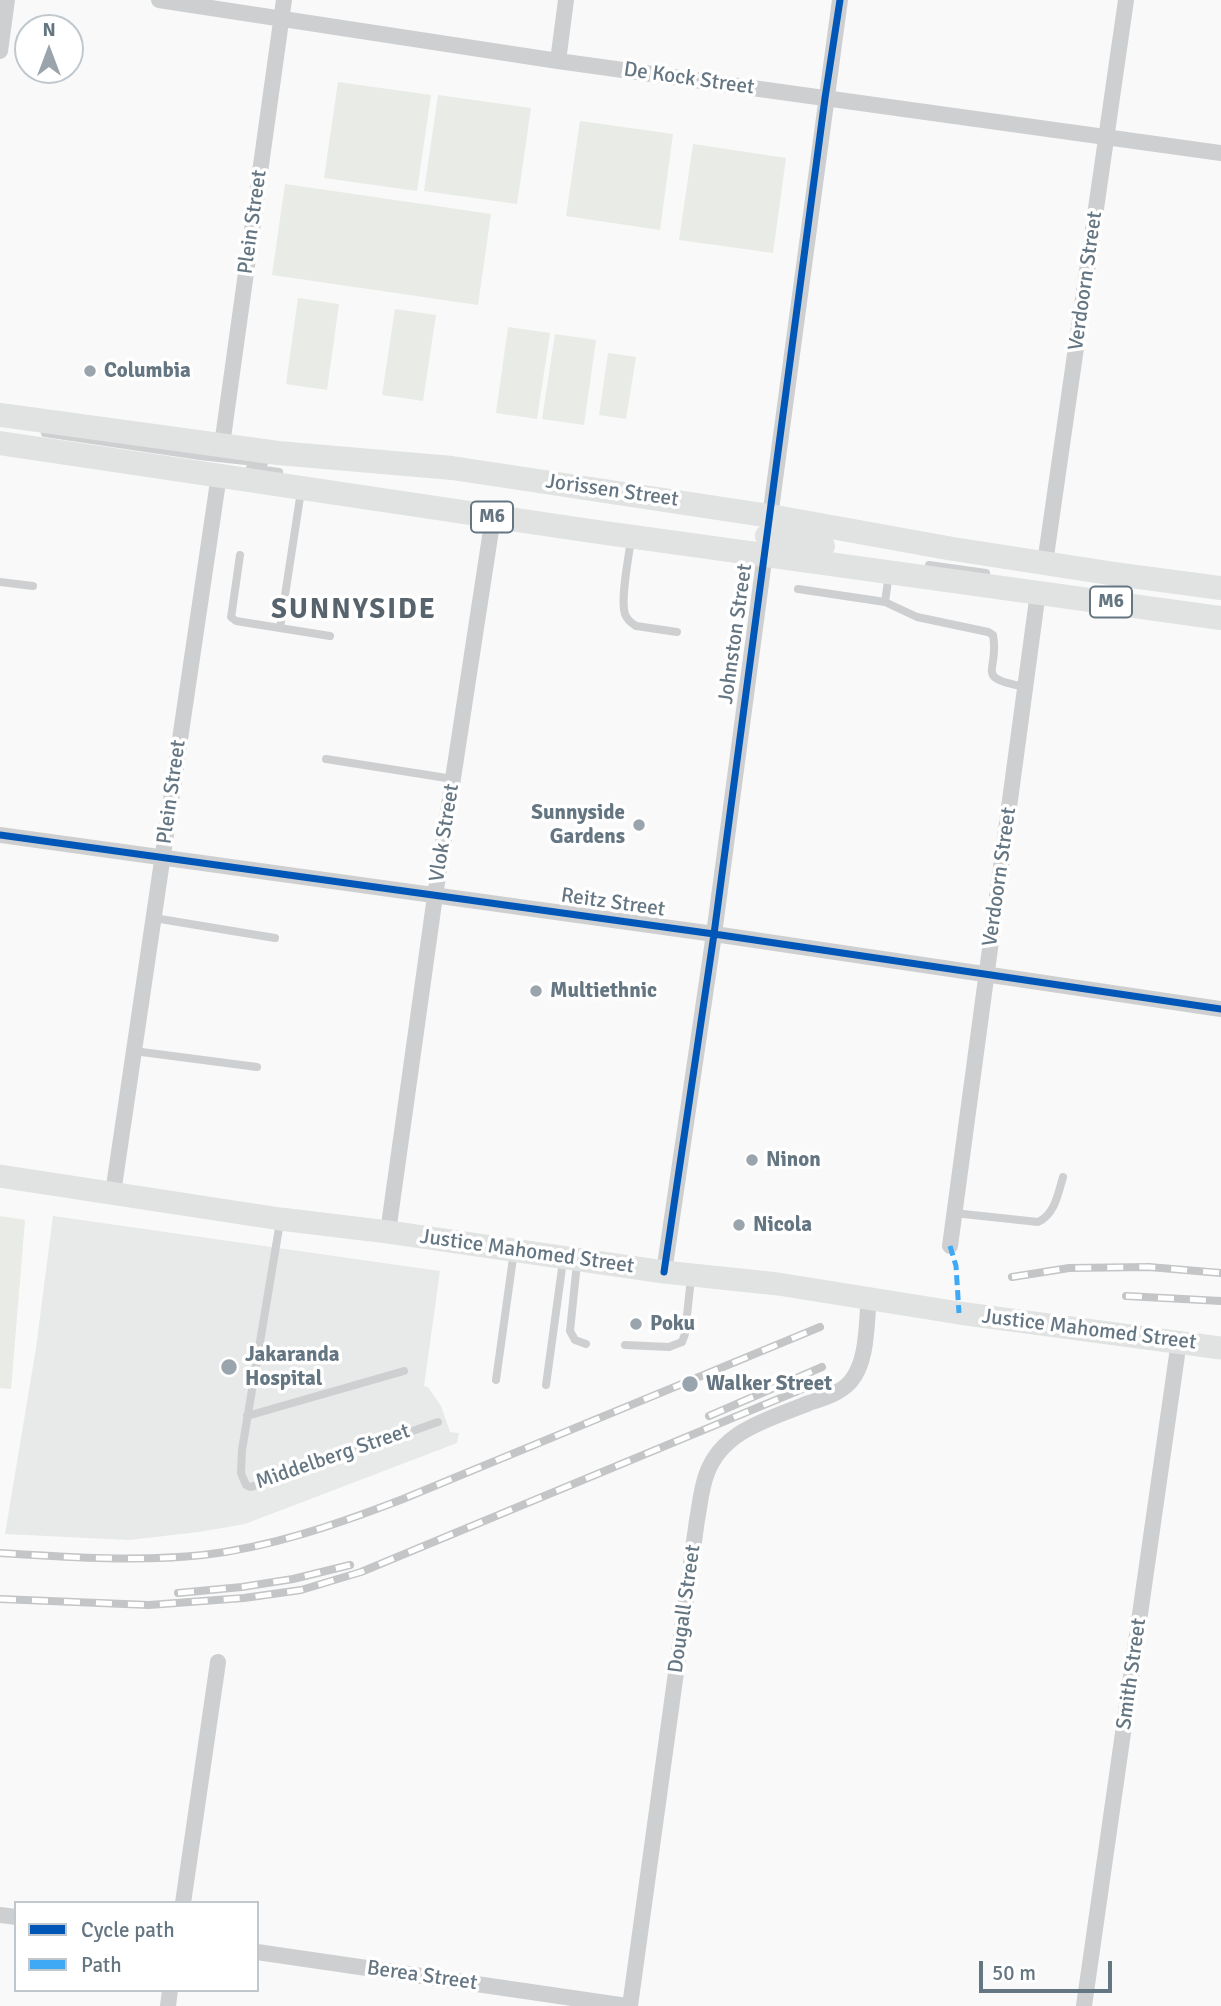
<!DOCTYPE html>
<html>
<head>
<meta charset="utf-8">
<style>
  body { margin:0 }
  #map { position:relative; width:1221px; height:2006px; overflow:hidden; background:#f9f9f9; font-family:Signika,sans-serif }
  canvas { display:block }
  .legend { position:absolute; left:14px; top:1901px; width:245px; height:91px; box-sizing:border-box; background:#fff; border:2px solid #c1c8cd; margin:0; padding:9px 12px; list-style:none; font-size:21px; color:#657683 }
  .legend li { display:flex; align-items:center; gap:14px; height:35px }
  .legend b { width:35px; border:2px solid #c1c8cd }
  .north { position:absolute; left:14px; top:14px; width:70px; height:70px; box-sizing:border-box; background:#fff; border:2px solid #c1c8cd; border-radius:50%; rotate:0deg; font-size:19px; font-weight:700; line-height:28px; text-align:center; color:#657683 }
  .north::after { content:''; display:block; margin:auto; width:24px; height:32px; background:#99a4ac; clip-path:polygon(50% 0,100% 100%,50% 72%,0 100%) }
  .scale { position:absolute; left:979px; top:1961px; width:133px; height:32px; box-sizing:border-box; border:4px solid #657683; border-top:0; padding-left:9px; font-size:21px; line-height:24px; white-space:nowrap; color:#657683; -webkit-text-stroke:5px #fff; paint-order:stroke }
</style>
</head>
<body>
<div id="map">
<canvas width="1221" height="2006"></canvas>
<ul class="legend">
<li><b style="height:9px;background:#0057b8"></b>Cycle path</li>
<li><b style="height:9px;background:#3fa9f5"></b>Path</li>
</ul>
<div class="north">N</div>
<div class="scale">50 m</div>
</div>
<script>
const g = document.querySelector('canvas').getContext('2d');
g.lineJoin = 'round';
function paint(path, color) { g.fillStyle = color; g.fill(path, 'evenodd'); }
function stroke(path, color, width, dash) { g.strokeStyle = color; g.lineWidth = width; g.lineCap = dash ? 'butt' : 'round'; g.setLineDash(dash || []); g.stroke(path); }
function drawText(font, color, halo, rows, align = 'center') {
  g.font = font + ' Signika,sans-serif'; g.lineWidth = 7; g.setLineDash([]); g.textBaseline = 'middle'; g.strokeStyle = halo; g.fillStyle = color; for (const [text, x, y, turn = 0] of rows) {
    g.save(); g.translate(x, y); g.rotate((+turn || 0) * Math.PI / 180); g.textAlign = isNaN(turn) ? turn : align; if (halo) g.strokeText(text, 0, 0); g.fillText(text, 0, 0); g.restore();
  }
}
paint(new Path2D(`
  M53 1216 440 1271 424 1386 428 1387 441 1406 450 1432 459 1433 457 1443 245 1524 199 1532 129 1540 5 1534 36 1348Z`), '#e8e9e9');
paint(new Path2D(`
  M338 82 431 95 417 191 324 178Z
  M438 95 531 108 517 204 424 191Z
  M580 121 673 134 660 230 566 216Z
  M693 144 786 158 773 253 679 240Z
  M285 184 491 214 478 305 272 275Z
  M298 298 339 304 327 390 286 384Z
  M395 309 436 315 423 401 382 395Z
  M508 327 550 333 537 419 496 413Z
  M555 334 596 340 584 425 542 419Z
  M608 353 636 357 626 419 599 415Z
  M0 1216 25 1220 11 1389 0 1388Z`), '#e8ebe6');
stroke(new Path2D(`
  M45 433 200 456 264 463
  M250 468 279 472
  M631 539C629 556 620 599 625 614 627 620 631 623 636 626L677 632
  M240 555 232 611 231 617 236 621 330 636
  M929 565 986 573
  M0 582 33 586
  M798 589 885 602 917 617 988 632 993 635C1000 673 972 677 1026 687
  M885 602 889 574
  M280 628 301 491
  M326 759 453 779
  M154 918 275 938
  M134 1051 257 1067
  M954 1213 1038 1222C1055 1214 1058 1194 1063 1177
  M280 1222 242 1450 241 1473 246 1485 250 1487 263 1484 438 1422
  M577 1263 570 1331 575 1340 586 1344
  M625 1345 669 1347 682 1342 685 1334 691 1278
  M496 1380 514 1251
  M546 1385 563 1261
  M247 1416 404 1371`), '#cecfd0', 8);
stroke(new Path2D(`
  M159 0 558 61 1221 153
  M0 51 7 0
  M558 61 566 0
  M222 445 284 0
  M769 524 840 0
  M1045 563 1126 0
  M0 835 714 934 1221 1009
  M113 1193 219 475
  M388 1232 435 896 493 517
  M950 1246 1038 592
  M664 1272 714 934 766 546
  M183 1903 218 1662
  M0 1915 16 1917
  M257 1952 627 2006
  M168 2006 170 1990
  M630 2006 697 1520C700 1505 701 1488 707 1473 723 1430 770 1419 809 1403 824 1398 841 1393 851 1381 868 1360 866 1324 869 1298
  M1084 2006 1179 1341`), '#cecfd0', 16);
stroke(new Path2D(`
  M0 1176 280 1219 388 1232 664 1272 778 1284 959 1313 1221 1348`), '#e1e2e2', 23);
stroke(new Path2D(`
  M0 415 278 453 452 468 770 516 953 549 1115 574 1221 588
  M0 443 591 531 1221 618
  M767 536 823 546`), '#e1e2e2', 24);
const rail = new Path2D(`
  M1012 1277 1069 1268 1149 1267 1221 1273
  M1126 1296 1221 1301
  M709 1416 822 1367
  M0 1553C65 1557 138 1562 203 1555 272 1547 338 1524 403 1499L820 1327
  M178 1593 242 1587 293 1579 350 1565
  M0 1599 149 1605 244 1598 301 1590 361 1572 824 1380`);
stroke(rail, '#c3c5c6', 8);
stroke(rail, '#fff', 5, [16]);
stroke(new Path2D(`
  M950 1246 956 1266 959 1313`), '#3fa9f5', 5, [10, 5]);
stroke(new Path2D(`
  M0 835 714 934 1221 1009
  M664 1272 714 934 825 98 840 0`), '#0057b8', 7);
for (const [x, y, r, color] of [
  [90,371,7,"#99a4ac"],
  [639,825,7,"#99a4ac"],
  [536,991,7,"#99a4ac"],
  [752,1160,7,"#99a4ac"],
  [739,1225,7,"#99a4ac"],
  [636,1324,7,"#99a4ac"],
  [229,1367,9,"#99a4ac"],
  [690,1384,9,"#99a4ac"]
]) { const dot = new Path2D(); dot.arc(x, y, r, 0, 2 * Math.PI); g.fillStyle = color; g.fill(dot); stroke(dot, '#fff', 2.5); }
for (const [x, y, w] of [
  [492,517,42],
  [1111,602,42]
]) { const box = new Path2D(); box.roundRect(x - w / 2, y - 15.5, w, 31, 5); g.fillStyle = '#fff'; g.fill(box); stroke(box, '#657683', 2); }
drawText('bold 19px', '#657683', null, [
  ["M6",492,517],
  ["M6",1111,602]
]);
drawText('21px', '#657683', '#fff', [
  ["De Kock Street",689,79,8],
  ["Plein Street",253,222,-82],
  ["Verdoorn Street",1086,281,-82],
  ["Jorissen Street",612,491,8],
  ["Johnston Street",736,634,-82],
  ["Plein Street",172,792,-82],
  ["Vlok Street",445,833,-81],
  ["Verdoorn Street",1000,877,-82],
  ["Reitz Street",613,903,8],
  ["Justice Mahomed Street",527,1252,8],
  ["Justice Mahomed Street",1089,1330,7],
  ["Middelberg Street",333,1457,-19],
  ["Dougall Street",685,1609,-82],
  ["Smith Street",1132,1674,-82],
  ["Berea Street",422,1976,8]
]);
drawText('bold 21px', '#657683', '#fff', [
  ["Columbia",104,371],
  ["Sunnyside",625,813,"right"],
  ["Gardens",625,837,"right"],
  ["Multiethnic",550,991],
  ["Ninon",766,1160],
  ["Nicola",753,1225],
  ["Poku",650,1324],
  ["Jakaranda",245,1355],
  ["Hospital",245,1379],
  ["Walker Street",706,1384]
], 'left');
g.letterSpacing = '2px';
drawText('bold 28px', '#57646e', '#fff', [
  ["SUNNYSIDE",354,611]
]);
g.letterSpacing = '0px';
</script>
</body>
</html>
